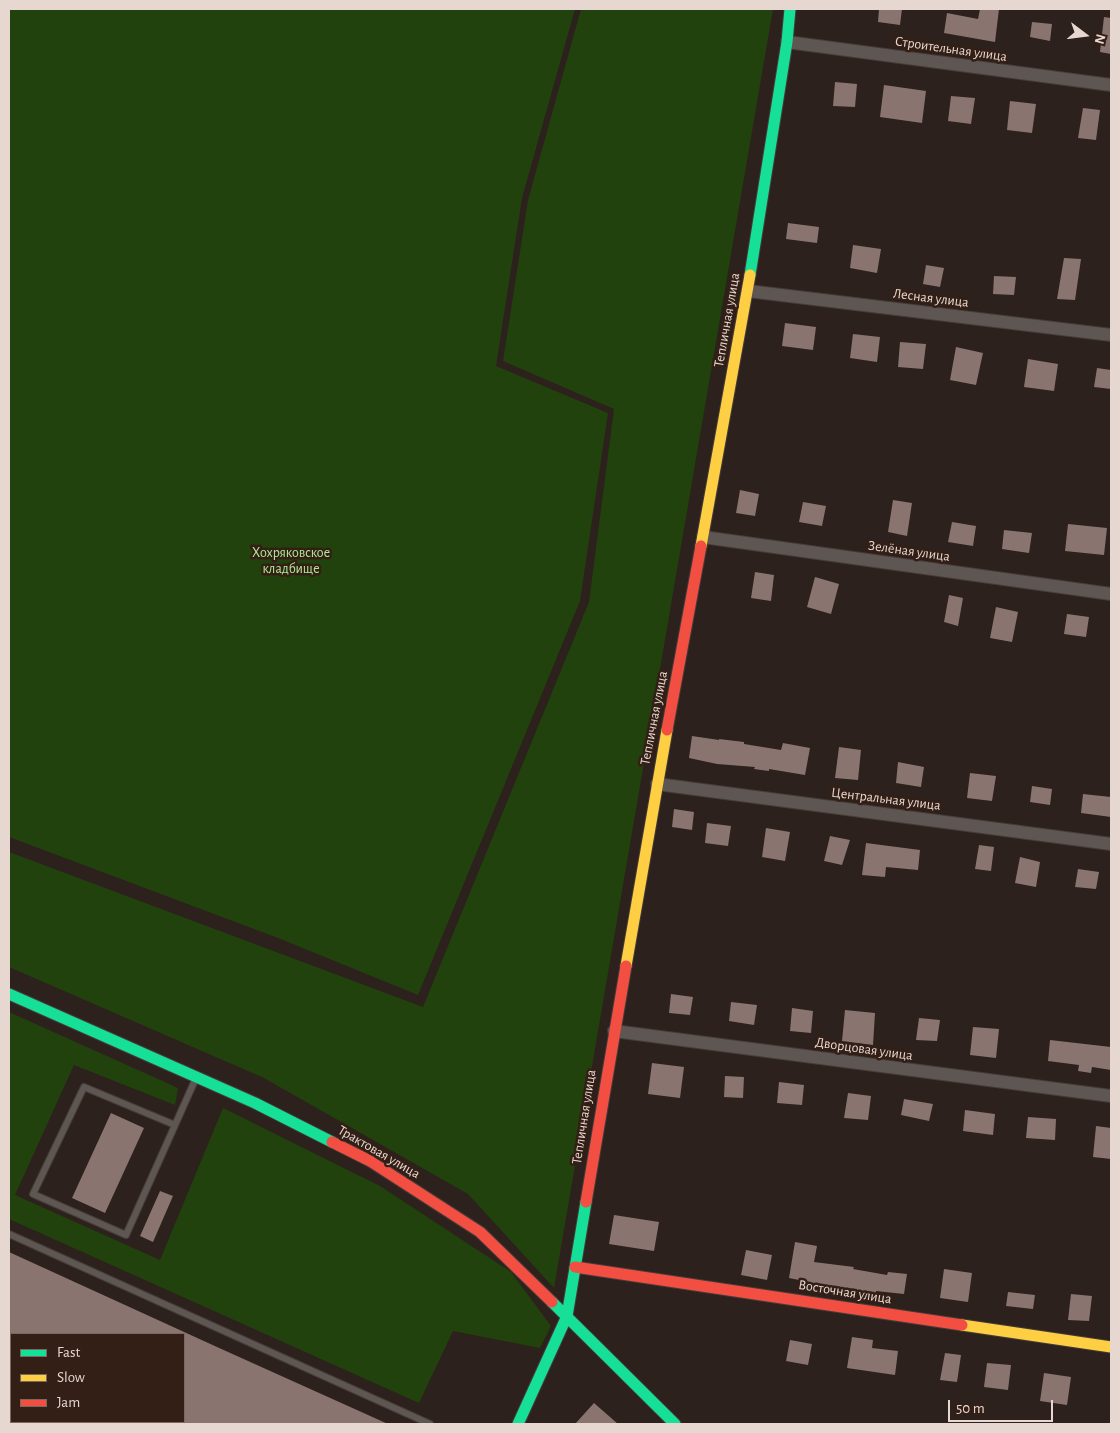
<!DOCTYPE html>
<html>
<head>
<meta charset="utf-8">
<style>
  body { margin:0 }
  #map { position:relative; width:1120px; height:1433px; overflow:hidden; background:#2c211c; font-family:"Alegreya Sans",sans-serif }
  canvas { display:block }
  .frame { position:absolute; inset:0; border:10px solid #e6d8d1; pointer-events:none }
  .legend { position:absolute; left:10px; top:1333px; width:175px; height:90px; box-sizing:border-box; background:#331f15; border:1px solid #7b6960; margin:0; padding:6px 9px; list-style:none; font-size:15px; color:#e6d8d1 }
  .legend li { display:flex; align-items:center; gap:10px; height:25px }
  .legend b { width:25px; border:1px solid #7b6960 }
  .north { position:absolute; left:1060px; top:10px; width:50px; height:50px; -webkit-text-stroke:4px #331f15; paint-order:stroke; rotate:105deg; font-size:14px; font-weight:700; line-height:20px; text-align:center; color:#e6d8d1 }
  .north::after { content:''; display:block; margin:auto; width:18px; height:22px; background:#e6d8d1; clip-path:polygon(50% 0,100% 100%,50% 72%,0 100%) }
  .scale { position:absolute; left:948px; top:1400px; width:105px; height:22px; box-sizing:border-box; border:2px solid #e6d8d1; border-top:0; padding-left:6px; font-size:15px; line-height:18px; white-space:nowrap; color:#e6d8d1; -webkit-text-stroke:4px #331f15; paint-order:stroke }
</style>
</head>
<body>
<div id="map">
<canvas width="1120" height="1433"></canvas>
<div class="frame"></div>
<ul class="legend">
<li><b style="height:6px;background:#16e098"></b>Fast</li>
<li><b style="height:6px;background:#ffcf43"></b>Slow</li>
<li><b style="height:6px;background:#f24e42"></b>Jam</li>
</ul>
<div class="north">N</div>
<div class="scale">50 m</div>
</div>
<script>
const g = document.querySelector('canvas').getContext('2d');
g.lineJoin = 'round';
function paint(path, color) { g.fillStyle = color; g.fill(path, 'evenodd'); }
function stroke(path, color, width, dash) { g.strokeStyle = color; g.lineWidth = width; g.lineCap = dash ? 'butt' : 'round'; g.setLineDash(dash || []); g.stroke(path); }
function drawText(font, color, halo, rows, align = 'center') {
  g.font = font + ' "Alegreya Sans",sans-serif'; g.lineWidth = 5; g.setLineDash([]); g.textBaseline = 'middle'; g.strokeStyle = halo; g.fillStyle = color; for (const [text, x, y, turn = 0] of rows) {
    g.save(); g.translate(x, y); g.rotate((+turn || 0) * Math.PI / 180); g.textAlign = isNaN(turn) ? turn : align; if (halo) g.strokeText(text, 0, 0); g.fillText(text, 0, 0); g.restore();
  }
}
paint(new Path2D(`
  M9 9H575L522 198 496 366 608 413 580 601 418 995 278 938 9 837Z
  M581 9H773L554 1288 468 1194 264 1078 9 967V852L423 1007 589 602 614 409 503 361 528 200Z
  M9 1012 178 1088 175 1105 74 1065 15 1195 160 1260 223 1108 380 1186 511 1272 551 1326 540 1348 453 1331 419 1403 9 1219Z`), '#22420d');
paint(new Path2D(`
  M879 9H902L900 25 878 22Z
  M980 9H999L995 42 944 33 947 13 978 19Z
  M1104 17 1111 18V54L1100 52Z
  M1032 22 1052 24 1050 41 1030 37Z
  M835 82 857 84 855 107 833 106Z
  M884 85 926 91 922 123 880 117Z
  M951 96 975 98 971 124 948 121Z
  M1010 101 1036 104 1032 133 1007 130Z
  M1083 108 1100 110 1096 140 1078 138Z
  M788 223 819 227 817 243 786 239Z
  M853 245 881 249 877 273 850 268Z
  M1064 258 1081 259 1075 300 1057 299Z
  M926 265 944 268 940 287 923 284Z
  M994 276 1016 277 1014 295 993 294Z
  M785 323 816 327 813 350 782 346Z
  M853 334 880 337 877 362 850 358Z
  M900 342 926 344 923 369 898 367Z
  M956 347 983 353 976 385 950 380Z
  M1028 359 1058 364 1054 391 1024 387Z
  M1097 368 1111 370V389L1094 387Z
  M740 490 759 494 755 516 736 513Z
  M893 500 912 503 907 536 888 532Z
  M803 502 826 506 822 526 799 522Z
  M952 522 976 526 973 546 948 542Z
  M1068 524 1107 528 1104 555 1065 551Z
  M1004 530 1032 533 1029 553 1002 549Z
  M755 572 774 575 771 601 751 598Z
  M815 577 839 584 831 614 807 607Z
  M949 595 963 598 958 626 944 622Z
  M996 607 1018 612 1012 642 990 638Z
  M1067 614 1089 617 1086 637 1064 634Z
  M692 736 719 740V739L744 742V744L781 750 783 743 810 748 805 775 769 769V771L754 769 755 767 717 764 689 758Z
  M839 747 861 750 858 780 835 778Z
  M898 762 924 767 921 787 896 783Z
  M970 773 996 776 992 801 967 798Z
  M1032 786 1052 789 1050 805 1030 802Z
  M1083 794 1111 797V817L1081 813Z
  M674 809 694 812 692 830 672 827Z
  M707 823 731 826 728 846 705 843Z
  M766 828 790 832 785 861 762 857Z
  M830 836 850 840 842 865 824 861Z
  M866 843 920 850 918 870 886 867 885 877 862 875Z
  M979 845 994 847 991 871 975 869Z
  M1020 857 1040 862 1036 887 1015 883Z
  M1078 869 1099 872 1096 889 1075 887Z
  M671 994 693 997 690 1015 669 1013Z
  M731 1002 757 1005 754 1025 729 1021Z
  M792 1008 813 1011 811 1033 790 1031Z
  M845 1010 875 1013 873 1045 842 1041Z
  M919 1018 940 1020 937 1041 916 1040Z
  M973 1027 999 1029 996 1058 970 1055Z
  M1050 1040 1111 1047V1070L1092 1067 1091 1073 1078 1071 1079 1065 1048 1061Z
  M652 1063 684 1067 680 1098 648 1094Z
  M725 1076 744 1077 743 1098 724 1097Z
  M779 1082 804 1085 802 1105 777 1103Z
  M848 1093 871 1096 868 1120 844 1118Z
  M904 1099 933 1104 929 1121 901 1115Z
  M965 1110 995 1114 993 1135 963 1131Z
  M111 1113 144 1128 105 1213 72 1198Z
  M1028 1117 1056 1119 1055 1140 1026 1138Z
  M1096 1126 1111 1128V1159L1093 1157Z
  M160 1191 173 1196 153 1242 140 1236Z
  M614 1215 659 1222 654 1251 609 1244Z
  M795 1242 817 1246 814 1262 854 1267 853 1269 887 1275 888 1272 907 1274 904 1294 876 1291 875 1298 855 1294 857 1289 829 1286 789 1278Z
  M746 1250 772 1255 767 1280 741 1275Z
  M9 1252 217 1347 388 1424H184V1334H9Z
  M944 1269 972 1273 968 1302 940 1298Z
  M1008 1292 1035 1295 1033 1309 1006 1306Z
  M1071 1294 1092 1296 1089 1321 1068 1320Z
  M852 1337 873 1340 872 1348 898 1351 895 1375 847 1368Z
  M790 1340 812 1344 808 1365 786 1361Z
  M945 1353 961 1355 957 1382 940 1380Z
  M987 1363 1011 1365 1008 1390 984 1387Z
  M1044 1373 1071 1377 1067 1405 1040 1401Z
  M594 1403 618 1424H575Z`), '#897470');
const lane = new Path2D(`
  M175 1125 84 1087 33 1194 126 1235 196 1078
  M9 1234 430 1424`);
const street = new Path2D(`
  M787 42 1111 85
  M748 291 1111 335
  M703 537 1111 594
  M657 784 1111 844
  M614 1031 1111 1096`);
const fast = new Path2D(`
  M750 275 787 42 790 9
  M9 994 255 1103 332 1142
  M552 1302 675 1424
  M518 1424 567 1316 586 1202`);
const slow = new Path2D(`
  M701 546 750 275
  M626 966 667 730
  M962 1325 1111 1347`);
const jam = new Path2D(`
  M667 730 701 546
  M332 1142 370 1161 480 1232 552 1302
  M586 1202 626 966
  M575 1267 962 1325`);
stroke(lane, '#463c38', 8);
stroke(street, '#463c38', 14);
stroke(fast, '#463c38', 13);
stroke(slow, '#463c38', 13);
stroke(jam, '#463c38', 13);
stroke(lane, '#5e5652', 6);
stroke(street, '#5e5652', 12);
stroke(fast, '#16e098', 11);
stroke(slow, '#ffcf43', 11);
stroke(jam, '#f24e42', 11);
drawText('14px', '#e6d8d1', '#331f15', [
  ["Строительная улица",951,49,8],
  ["Лесная улица",931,298,7],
  ["Тепличная улица",727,320,-80],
  ["Зелёная улица",909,551,8],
  ["Тепличная улица",654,718,-79],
  ["Центральная улица",886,799,7],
  ["Дворцовая улица",864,1049,8],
  ["Тепличная улица",584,1117,-81],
  ["Трактовая улица",379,1152,30],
  ["Восточная улица",845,1292,9]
]);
drawText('14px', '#aeea95', '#331f15', [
  ["Хохряковское",291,553],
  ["кладбище",291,569]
]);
</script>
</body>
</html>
